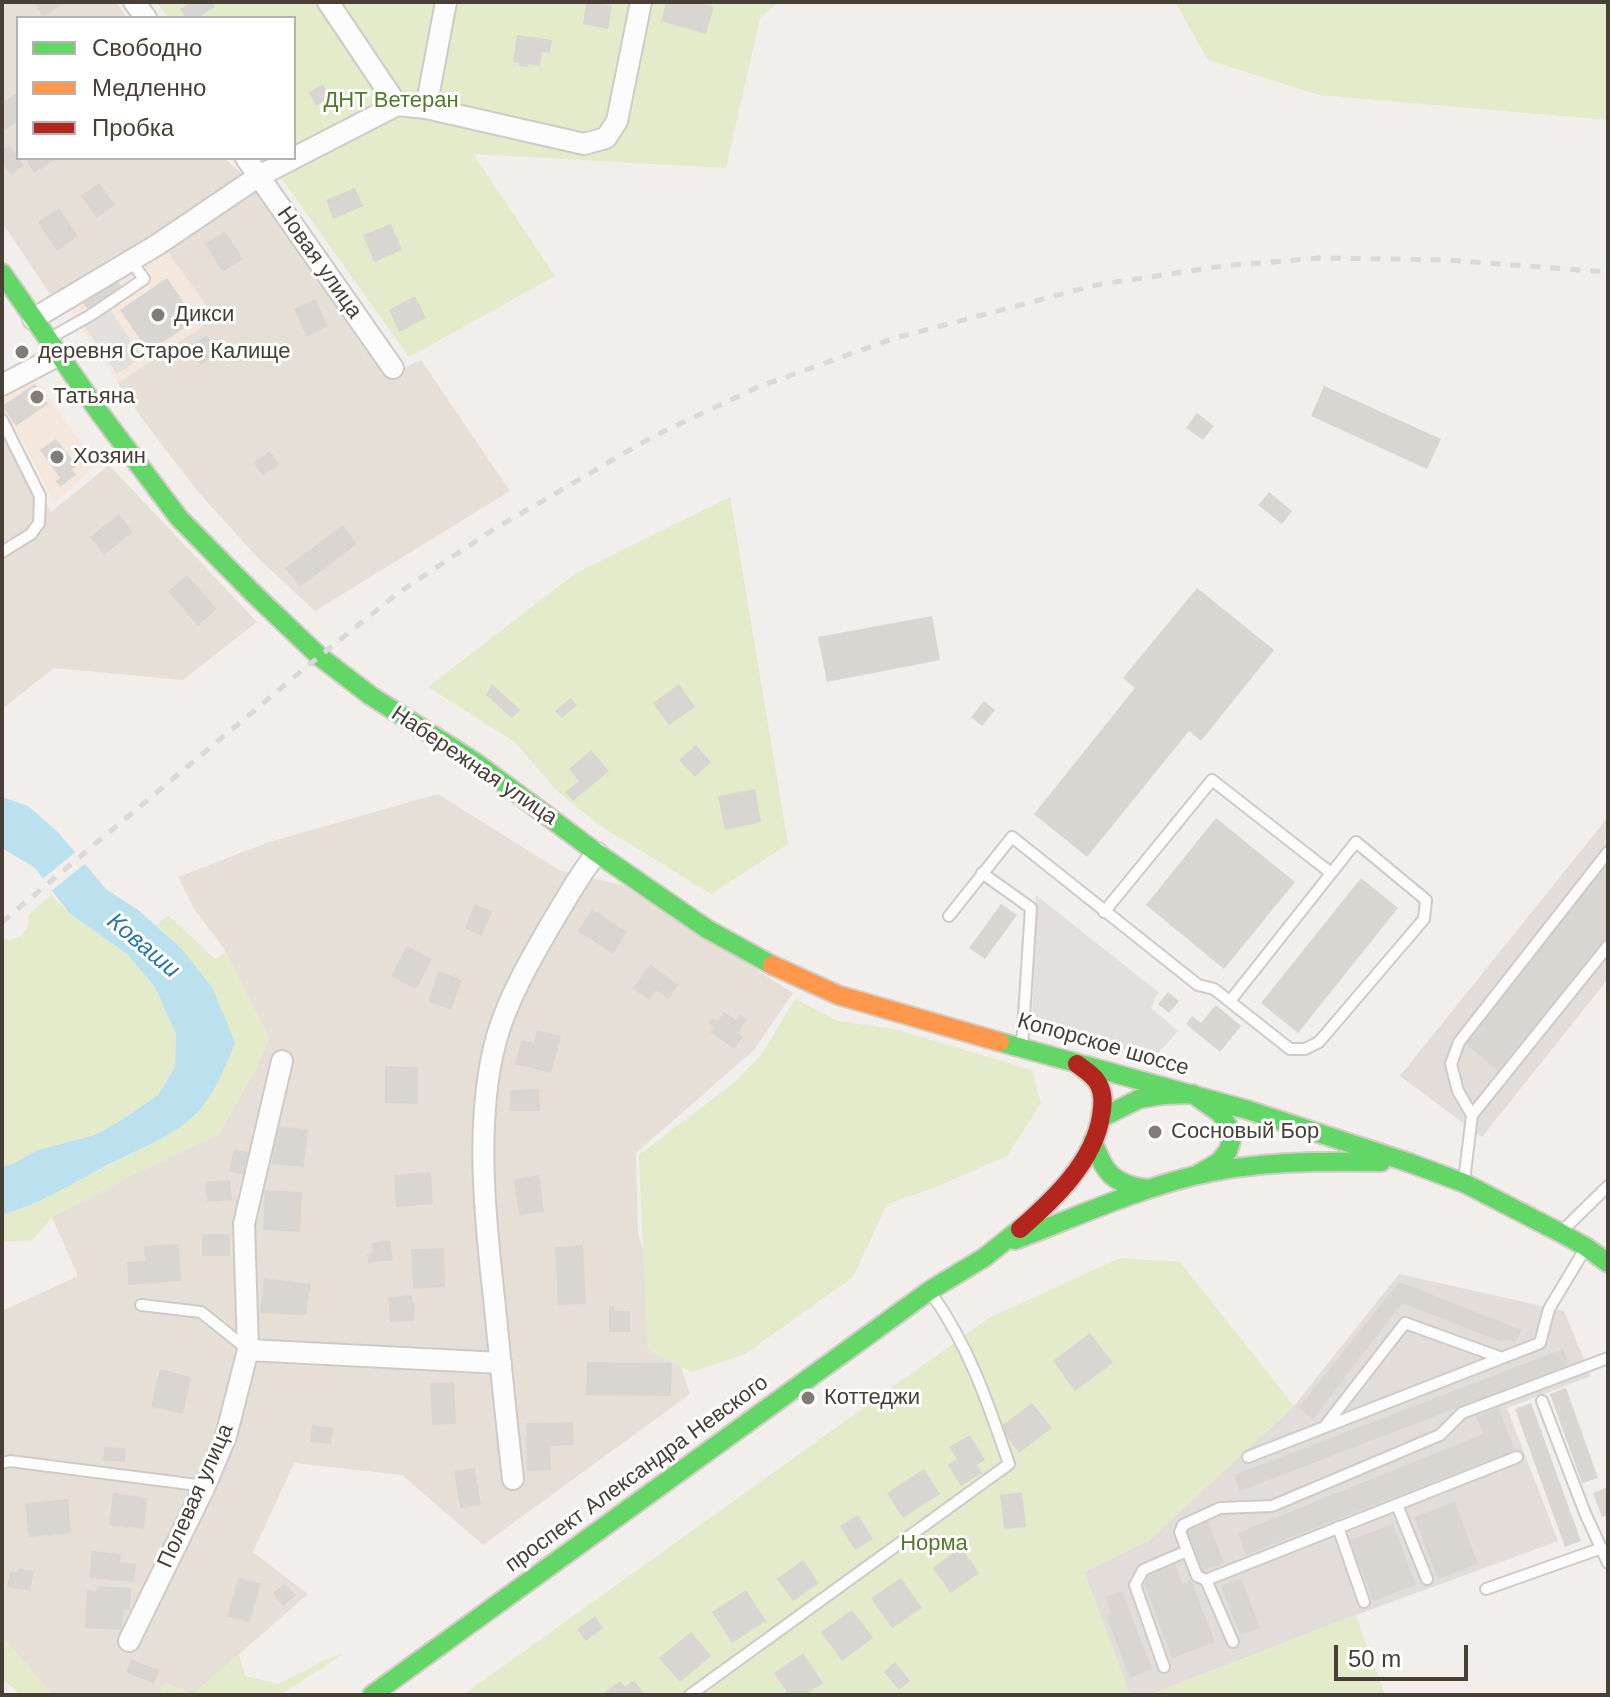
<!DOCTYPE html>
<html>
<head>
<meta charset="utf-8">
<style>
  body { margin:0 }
  #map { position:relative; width:1610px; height:1697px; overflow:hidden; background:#f1eeeb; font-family:Arial,sans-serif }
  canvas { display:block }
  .frame { position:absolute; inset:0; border:4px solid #483f37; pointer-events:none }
  .legend { position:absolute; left:16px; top:16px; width:280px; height:144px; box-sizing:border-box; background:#fff; border:2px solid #b6b2af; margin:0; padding:10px 14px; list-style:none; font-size:24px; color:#483f37 }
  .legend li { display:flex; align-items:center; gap:16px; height:40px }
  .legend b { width:40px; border:2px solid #b6b2af }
  .scale { position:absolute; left:1334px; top:1645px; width:134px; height:36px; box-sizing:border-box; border:4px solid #483f37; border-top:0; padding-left:10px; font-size:24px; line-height:28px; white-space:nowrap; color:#483f37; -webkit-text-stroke:6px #fff; paint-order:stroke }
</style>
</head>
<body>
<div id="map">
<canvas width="1610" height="1697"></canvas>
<div class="frame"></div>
<ul class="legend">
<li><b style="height:10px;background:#63d668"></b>Свободно</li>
<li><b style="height:10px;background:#ff974d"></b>Медленно</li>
<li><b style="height:10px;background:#b3261e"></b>Пробка</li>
</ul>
<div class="scale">50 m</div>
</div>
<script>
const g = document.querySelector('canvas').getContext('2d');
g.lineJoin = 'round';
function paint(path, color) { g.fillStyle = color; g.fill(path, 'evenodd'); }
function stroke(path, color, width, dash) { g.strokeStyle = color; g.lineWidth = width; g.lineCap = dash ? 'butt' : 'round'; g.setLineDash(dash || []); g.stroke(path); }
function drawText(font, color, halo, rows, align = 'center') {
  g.font = font + ' Arial,sans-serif'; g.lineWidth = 6; g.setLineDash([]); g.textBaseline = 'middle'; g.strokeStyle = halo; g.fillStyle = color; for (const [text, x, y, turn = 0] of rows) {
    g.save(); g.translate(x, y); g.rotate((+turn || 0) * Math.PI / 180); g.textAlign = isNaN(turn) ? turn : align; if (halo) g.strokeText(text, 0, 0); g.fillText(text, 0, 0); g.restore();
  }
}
paint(new Path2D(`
  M2 2H116L127 18H18V158H224L261 190 389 375 421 360 510 491 315 611 260 560 199 493 143 420 118 383 215 317 54 300 2 222Z
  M2 416 51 512 109 465 257 622 183 680 54 668 2 709Z
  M438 794 559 870 625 886 793 993 754 1050 636 1153 638 1234 690 1394 483 1545 402 1475 294 1463 253 1552 308 1594 192 1695 167 1683 157 1695H53L2 1637V1311L78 1276 52 1217 134 1174 219 1134 254 1072 269 1038 223 947 194 909 178 877 269 842Z`), '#e5dfd8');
paint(new Path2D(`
  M165 248 215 317 118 383 69 309Z
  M33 375 60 414 98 463 54 503 22 440 2 410V396Z`), '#f4e8de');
paint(new Path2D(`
  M1608 817V979L1482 1137 1400 1076Z
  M1399 1274 1564 1311 1591 1376 1507 1408 1558 1541 1356 1615 1149 1695H1130L1084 1572 1148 1541 1294 1406Z`), '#e2ddd9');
paint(new Path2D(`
  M157 2H778L760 18 726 168 473 154 555 276 409 357 267 158H294V18H168Z
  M1175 2H1608V120L1319 95 1208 60Z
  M730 497 788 844 711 894 599 825 557 791 516 743 428 687 576 573Z
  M51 895 69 913 127 954 155 987 176 1034 175 1067 158 1095 123 1119 95 1135 38 1150 14 1163 2 1167V936L10 941C25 934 29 932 28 915Z
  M168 915 215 959 226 952 269 1038 254 1072 219 1134 134 1174 52 1217 32 1240 2 1242V1215L22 1209 145 1147 189 1120 215 1088 181 948 156 926Z
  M795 999 838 1021 894 1029 1032 1070 1041 1103 1007 1156 931 1189 887 1204 853 1277 745 1354 692 1372 647 1350 639 1155 736 1081 761 1055Z
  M1120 1258 1180 1262 1294 1406 1148 1541 1084 1572 1130 1695H463L989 1318Z
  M1356 1615 1385 1695H1149Z
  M2 1637 53 1695H20L9 1684 2 1681Z
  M345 1653 280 1695H157L167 1683 192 1695 239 1654 245 1676 279 1684 325 1660Z`), '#e3ebcb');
paint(new Path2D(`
  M108 307 142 357 117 374 83 324Z
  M1036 895 1158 992 1151 1008 1178 1031 1153 1059 1032 1020Z`), '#e3dfdc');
paint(new Path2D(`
  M2 797 28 806 58 832 106 889 138 910 181 948 213 989 235 1043C224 1070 212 1102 188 1121 163 1141 130 1153 102 1168 69 1185 38 1205 2 1215V1167L14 1163 38 1150 95 1135 123 1119 158 1095 175 1067 176 1034 155 987 127 954 69 913 35 868 2 848Z`), '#bce1ee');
paint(new Path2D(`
  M78 850 88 861 49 893 40 881Z`), '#f1eeeb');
paint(new Path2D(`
  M34 2H66L43 17Z
  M191 2H212L215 7 197 18H186L180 9Z
  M586 2 612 6 608 29 583 24Z
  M666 2H697L714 7 706 34 661 21Z
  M517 35 552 40 550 53 542 52 540 66 528 64V67L519 66V63L513 62Z
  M323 84 330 99 316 106 309 92Z
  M18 92V121L5 130 2 125V103Z
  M9 146 24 165 11 175 2 163V151Z
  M25 158H58L34 173Z
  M99 183 115 205 97 218 81 196Z
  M355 188 363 206 333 219 326 200Z
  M59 208 78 236 57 251 38 222Z
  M391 224 402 250 374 262 363 235Z
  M225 231 243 259 223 272 205 244Z
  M167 278 196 320 149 352 120 310Z
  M117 279 122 288 88 310 82 301Z
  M415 296 426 318 399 332 389 310Z
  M315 299 328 326 307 337 294 309Z
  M207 335 218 354 200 365 189 346Z
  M35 384 38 390 41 388 48 397 44 399 48 404 16 426 2 406Z
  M1324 386 1441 439 1427 469 1311 416Z
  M1197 413 1214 426 1203 440 1186 428Z
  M56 439 77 466 72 470 76 475 60 487 56 481 60 478 40 450Z
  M270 451 279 464 263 476 253 463Z
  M1269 492 1292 511 1282 524 1258 505Z
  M119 514 133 532 104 555 90 537Z
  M343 525 357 544 300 587 285 568Z
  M187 575 217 609 198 626 168 591Z
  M1197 588 1274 650 1201 741 1189 731 1087 857 1034 814 1135 688 1123 678Z
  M932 616 940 660 827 682 818 637Z
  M492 684 520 710 512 718 486 695Z
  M679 684 695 707 669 725 653 703Z
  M571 698 577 705 562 718 555 711Z
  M984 701 995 710 982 726 971 717Z
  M696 745 711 762 695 777 679 760Z
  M591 750 609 771 573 801 565 792 579 781 569 769Z
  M755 789 761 822 725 830 718 796Z
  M1216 818 1295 882 1224 969 1146 905Z
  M1608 862V935L1498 1071 1465 1043Z
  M1361 878 1398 908 1298 1033 1261 1003Z
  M475 904 492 911 482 936 465 928Z
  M1001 904 1017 915 985 959 969 948Z
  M592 909 627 932 613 954 578 931Z
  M407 946 432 959 416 989 391 976Z
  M650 964 678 985 668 999 656 990 649 1000 633 988Z
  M439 971 462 980 451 1010 428 1002Z
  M1168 992 1179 1001 1169 1013 1158 1004Z
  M1216 1005 1241 1026 1220 1052 1186 1024 1192 1016 1201 1023Z
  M724 1012 736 1020 740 1014 747 1020 738 1033 743 1037 734 1049 710 1032 714 1027 709 1023 712 1018 718 1021Z
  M537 1030 561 1036 551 1073 515 1064 521 1040 534 1043Z
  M385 1066 418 1067V1104L385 1103Z
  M539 1089 540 1111H510V1090Z
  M276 1126 308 1129 304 1167 272 1164Z
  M234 1149 251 1153 246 1176 229 1171Z
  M431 1172 433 1204 396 1207 394 1175Z
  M539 1175 544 1212 519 1215 514 1179Z
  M230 1180 232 1200 207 1202 205 1182Z
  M265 1190 302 1192 300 1232 263 1230Z
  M202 1234H230V1256H202Z
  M390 1240 393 1260 368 1263 367 1254 373 1253 372 1243Z
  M179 1244 181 1281 128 1285 127 1262 145 1261 144 1246Z
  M583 1245 586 1304 558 1305 555 1247Z
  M444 1248 445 1287 413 1289 411 1249Z
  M264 1278 311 1284 306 1315 260 1313Z
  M1399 1282 1522 1330 1515 1342 1506 1339 1502 1342 1402 1303 1313 1419 1299 1408Z
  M412 1295V1302L415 1304 414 1321 390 1322 388 1297Z
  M609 1306H614V1311H630V1332H609Z
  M1090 1333 1113 1363 1075 1391 1053 1361Z
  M1563 1349 1569 1365 1240 1491 1234 1475Z
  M587 1362 672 1363 671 1396 586 1395Z
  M160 1369 191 1377 183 1414 151 1407Z
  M454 1382 456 1424 432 1425 430 1383Z
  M1566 1388 1598 1478 1582 1483 1550 1394Z
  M1032 1403 1052 1428 1019 1453 1000 1427Z
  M1531 1403 1581 1541 1565 1547 1515 1409Z
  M1498 1407 1515 1450 1246 1555 1238 1533 1483 1434 1476 1416Z
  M573 1422 574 1445 550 1446 551 1470 527 1471 526 1423Z
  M312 1425 333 1428 331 1444 310 1442Z
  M970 1435 985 1460 977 1465 982 1473 961 1486 948 1465 957 1459 949 1447Z
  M104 1447 126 1448 125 1462 103 1461Z
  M475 1468 481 1505 460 1508 454 1471Z
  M924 1469 940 1494 903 1518 887 1493Z
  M1608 1487V1515L1602 1517 1593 1493Z
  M1022 1492 1026 1527 1004 1529 1000 1495Z
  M113 1493 147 1498 144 1529 109 1525Z
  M68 1499 71 1533 29 1537 25 1503Z
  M1455 1502 1478 1564 1438 1579 1414 1517Z
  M858 1515 873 1539 855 1550 840 1526Z
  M1208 1520 1224 1563 1202 1571 1185 1529Z
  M1393 1524 1416 1585 1373 1601 1350 1540Z
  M961 1547 979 1573 951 1593 933 1568Z
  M92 1551 121 1554 120 1562 136 1564 134 1582 89 1578Z
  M803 1560 819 1583 793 1601 777 1579Z
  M1175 1564 1182 1584 1191 1580 1215 1642 1172 1658 1142 1577Z
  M18 1569 34 1571 30 1591 7 1587 10 1571 17 1573Z
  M239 1577 261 1584 249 1623 227 1616Z
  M901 1578 922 1608 892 1628 871 1598Z
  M1241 1578 1260 1628 1240 1635 1221 1586Z
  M284 1584 296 1595 283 1606 273 1593Z
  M98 1586 131 1588 130 1610H124L122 1630 85 1628 87 1590 97 1591Z
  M746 1590 766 1621 732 1643 712 1612Z
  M1122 1591 1152 1669 1130 1678 1106 1615 1111 1614 1105 1597Z
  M852 1610 873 1638 842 1661 821 1632Z
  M595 1616 603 1628 586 1641 577 1629Z
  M691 1632 711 1656 680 1682 659 1658Z
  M803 1653 823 1683 805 1695H789L774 1673Z
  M131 1659 159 1670 154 1684 126 1672Z
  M895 1662 910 1681 899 1690 884 1672Z
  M634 1680 645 1695H601L620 1681 625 1687Z`), '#d9d6d2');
const lane = new Path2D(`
  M50 338 91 315 144 279 131 261
  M2 420 40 496 39 523 31 534 2 552
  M982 873 1031 908 1022 1046
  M1104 912 1212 780 1331 873
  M949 916 1012 837 1198 985 1214 989 1290 1049H1305L1319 1042 1424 919 1426 900 1356 842 1230 1001
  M1472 1115 1458 1091 1451 1064 1459 1042 1608 852
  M1464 1181 1472 1115 1608 946
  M1562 1231 1608 1186
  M141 1305 201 1312 246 1348
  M1542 1401 1585 1513 1608 1563
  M1325 1426 1405 1323 1502 1358
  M1248 1457 1540 1343 1549 1309 1585 1249
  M2 1463 10 1461 205 1486
  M1397 1505 1427 1579
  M1338 1527 1364 1602
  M1206 1580 1517 1457
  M1486 1589 1602 1548
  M1233 1642 1206 1580 1197 1576 1180 1532 1183 1525 1220 1508 1272 1506 1440 1435 1462 1413 1608 1358
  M1164 1667 1135 1585 1143 1570 1187 1551
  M690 1695 1009 1464C988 1403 969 1346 931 1293`);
const street = new Path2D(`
  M134 2 146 18
  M328 2 397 105
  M426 108 446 2
  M246 158 393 368
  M33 319 157 245 259 176 397 105 426 108 584 144 606 138 617 121 641 2
  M2 385 59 355
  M248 1350 501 1363
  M513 1479C506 1418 500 1358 494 1298 485 1219 475 1122 495 1044 506 1000 534 953 557 914 570 893 581 872 597 853
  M129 1641 205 1486 226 1436 248 1350 244 1224 282 1061`);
const fast = new Path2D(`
  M2 273 99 412 179 518 253 593 319 656 371 696 475 762 597 853 707 929 772 965
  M1000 1042 1248 1110 1410 1163 1464 1183 1561 1233 1586 1247 1608 1263
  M1103 1117 1139 1099 1163 1095 1193 1094 1221 1114 1229 1128 1231 1141 1228 1151 1219 1162 1198 1174
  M1093 1141C1104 1173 1113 1184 1147 1189
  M1015 1240C1074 1218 1132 1191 1193 1176 1254 1161 1318 1161 1381 1162
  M372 1695 929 1291 985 1257 1020 1229`);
const slow = new Path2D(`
  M772 965 838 995 1000 1042`);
const jam = new Path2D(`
  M1020 1229C1053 1200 1094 1162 1101 1116 1103 1105 1104 1095 1099 1085 1095 1076 1085 1070 1077 1064`);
stroke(lane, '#cecac7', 14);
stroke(street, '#cecac7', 24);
stroke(fast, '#d2ccc3', 22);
stroke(slow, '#d2ccc3', 22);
stroke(jam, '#d2ccc3', 22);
stroke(lane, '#fdfcfc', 10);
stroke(street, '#fdfcfc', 20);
stroke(fast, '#63d668', 18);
stroke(slow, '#ff974d', 18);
stroke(jam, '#b3261e', 18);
stroke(new Path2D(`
  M2 922 305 668 398 593 491 531 652 437 758 387 895 338 1096 285 1230 265 1322 258 1447 260 1608 272`), '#d9d9d8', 5, [10, 10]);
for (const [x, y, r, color] of [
  [158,315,8,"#837c76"],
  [22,352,8,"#837c76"],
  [37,397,8,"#837c76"],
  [57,457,8,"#837c76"],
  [1155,1132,8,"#837c76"],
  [808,1398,8,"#837c76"]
]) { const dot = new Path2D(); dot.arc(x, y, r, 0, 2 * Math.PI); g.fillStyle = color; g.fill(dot); stroke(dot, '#fff', 3); }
drawText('22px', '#527a2a', '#fff', [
  ["ДНТ Ветеран",391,101],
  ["Норма",934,1544]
]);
drawText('22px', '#483f37', '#fff', [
  ["Новая улица",319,263,55],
  ["Набережная улица",474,766,34],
  ["Копорское шоссе",1103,1045,16],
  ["проспект Александра Невского",637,1474,-36],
  ["Полевая улица",196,1496,-66]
]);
drawText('22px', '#483f37', '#fff', [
  ["Дикси",174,315],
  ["деревня Старое Калище",38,352],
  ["Татьяна",53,397],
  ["Хозяин",73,457],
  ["Сосновый Бор",1171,1132],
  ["Коттеджи",824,1398]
], 'left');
drawText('italic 24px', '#2a7a9c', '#fff', [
  ["Коваши",143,946,40]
]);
</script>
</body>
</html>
